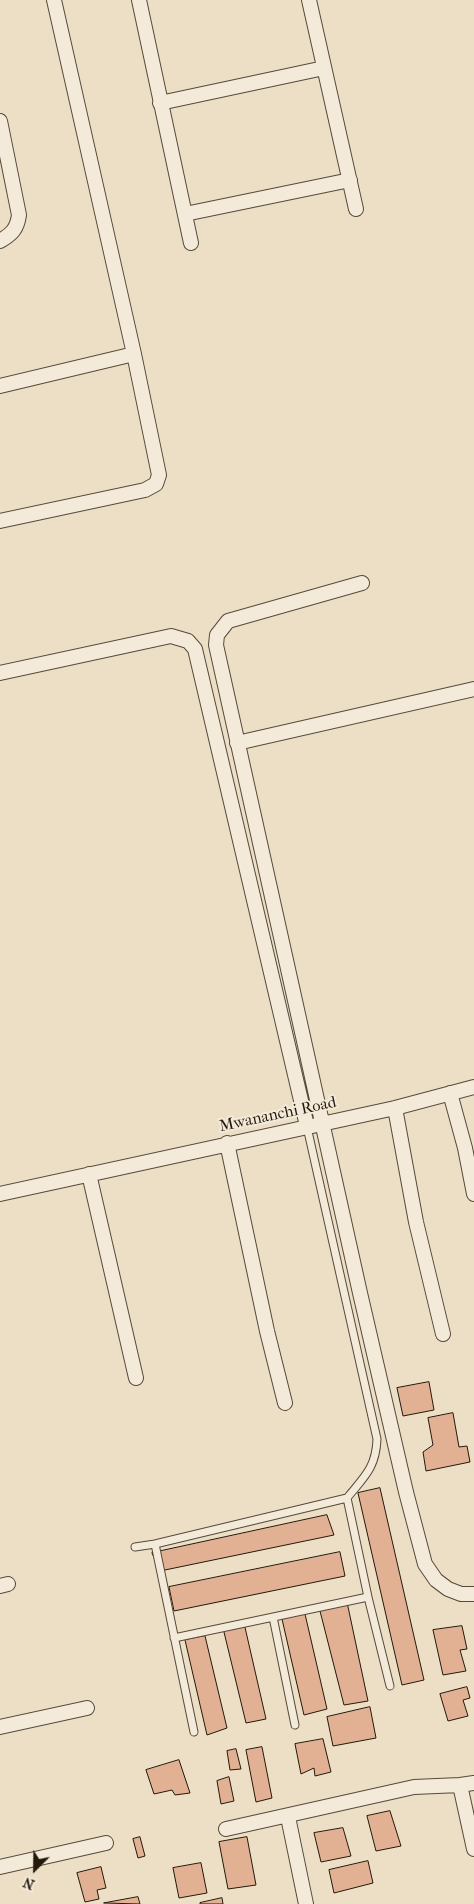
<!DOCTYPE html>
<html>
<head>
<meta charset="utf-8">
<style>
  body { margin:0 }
  #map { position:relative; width:474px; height:1904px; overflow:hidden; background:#ecdfc5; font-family:"IM FELL French Canon",serif }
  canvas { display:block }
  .north { position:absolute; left:10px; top:1844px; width:50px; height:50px; -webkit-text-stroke:4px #f3ead9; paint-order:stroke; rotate:203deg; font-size:14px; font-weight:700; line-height:20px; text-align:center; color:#24180b }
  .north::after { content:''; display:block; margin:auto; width:18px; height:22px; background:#24180b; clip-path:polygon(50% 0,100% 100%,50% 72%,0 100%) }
</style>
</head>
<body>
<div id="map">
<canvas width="474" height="1904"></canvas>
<div class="north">N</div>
</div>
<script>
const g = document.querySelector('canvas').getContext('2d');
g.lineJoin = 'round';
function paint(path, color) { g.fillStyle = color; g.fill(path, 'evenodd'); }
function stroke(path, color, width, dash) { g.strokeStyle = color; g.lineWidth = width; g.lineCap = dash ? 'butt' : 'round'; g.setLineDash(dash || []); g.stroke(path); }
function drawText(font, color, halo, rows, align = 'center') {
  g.font = font + ' "IM FELL French Canon",serif'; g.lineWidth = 4; g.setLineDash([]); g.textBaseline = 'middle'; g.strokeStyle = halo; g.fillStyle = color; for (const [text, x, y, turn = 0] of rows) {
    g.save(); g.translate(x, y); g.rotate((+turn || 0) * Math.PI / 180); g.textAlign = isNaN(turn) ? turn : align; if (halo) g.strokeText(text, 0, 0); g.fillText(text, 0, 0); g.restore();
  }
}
const building = new Path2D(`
  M429 1382 434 1410 403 1416 397 1388Z
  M453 1413 459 1447 467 1446 470 1462 426 1471 423 1452 433 1445 428 1418Z
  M380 1488 424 1680 402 1685 358 1493Z
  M327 1515 334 1535 160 1571 152 1553Z
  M340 1552 345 1576 174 1611 169 1587Z
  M347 1602 368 1701 344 1705 320 1611Z
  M305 1614 327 1709 304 1715 282 1619Z
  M244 1623 266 1719 246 1723 223 1628Z
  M462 1626 467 1649 460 1650 466 1671 443 1675 433 1630Z
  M205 1636 227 1728 207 1735 185 1640Z
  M467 1687 470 1698 463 1700 468 1716 448 1721 440 1694Z
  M370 1707 376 1738 333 1746 327 1717Z
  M323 1739 331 1772 315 1776 314 1768 301 1774 295 1744Z
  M262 1747 272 1798 256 1802 246 1750Z
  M236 1749 241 1769 230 1770 227 1751Z
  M179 1760 190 1793 175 1795 172 1790 154 1794 146 1770Z
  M229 1777 234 1801 221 1804 217 1781Z
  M390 1811 401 1846 376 1851 367 1816Z
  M343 1828 351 1856 321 1862 314 1833Z
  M140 1837 145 1856 138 1858 133 1839Z
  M247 1837 256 1885 228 1889 219 1842Z
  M368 1861 373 1883 334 1893 329 1870Z
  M201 1863 207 1893 179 1898 173 1868Z
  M101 1867 106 1888 97 1890 99 1899 85 1902 77 1873Z
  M138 1897 140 1904 104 1903Z
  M222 1898 223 1904H200V1903Z`);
paint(building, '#e2b193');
stroke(building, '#24180b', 1);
const lane = new Path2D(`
  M307 1127 377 1439C376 1468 364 1477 347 1498L368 1597 390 1686
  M155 1544 194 1732
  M135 1547 155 1544 347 1498
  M273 1617 295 1725
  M174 1638 368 1597`);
const street = new Path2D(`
  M139 0 191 243
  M309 0 356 209
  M160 103 324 68
  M0 121 19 215C17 229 12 234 0 241
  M185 214 350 180
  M0 386 134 354
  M0 521 145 490 156 484 159 475 134 354 54 0
  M362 583 228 621 217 635 216 645 360 1293 406 1492 425 1564 436 1580 448 1589 461 1594H474
  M0 673 171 636 188 641 195 649 307 1126
  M237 743 474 689
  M450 1093 465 1148 474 1194
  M395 1108 416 1222 443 1334
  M227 1143 267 1331 285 1403
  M89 1174 136 1378
  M0 1194 395 1108 474 1087
  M0 1586 8 1584
  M0 1727 87 1708
  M460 1785 474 1783
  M288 1817 306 1904
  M226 1829 414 1787 460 1785 474 1849
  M0 1867 106 1843`);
stroke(lane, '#564a3a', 9);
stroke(street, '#564a3a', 16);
stroke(lane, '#f3ead9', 7);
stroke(street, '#f3ead9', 14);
drawText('16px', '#24180b', '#f3ead9', [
  ["Mwananchi Road",278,1115,-12]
]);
</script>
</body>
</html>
